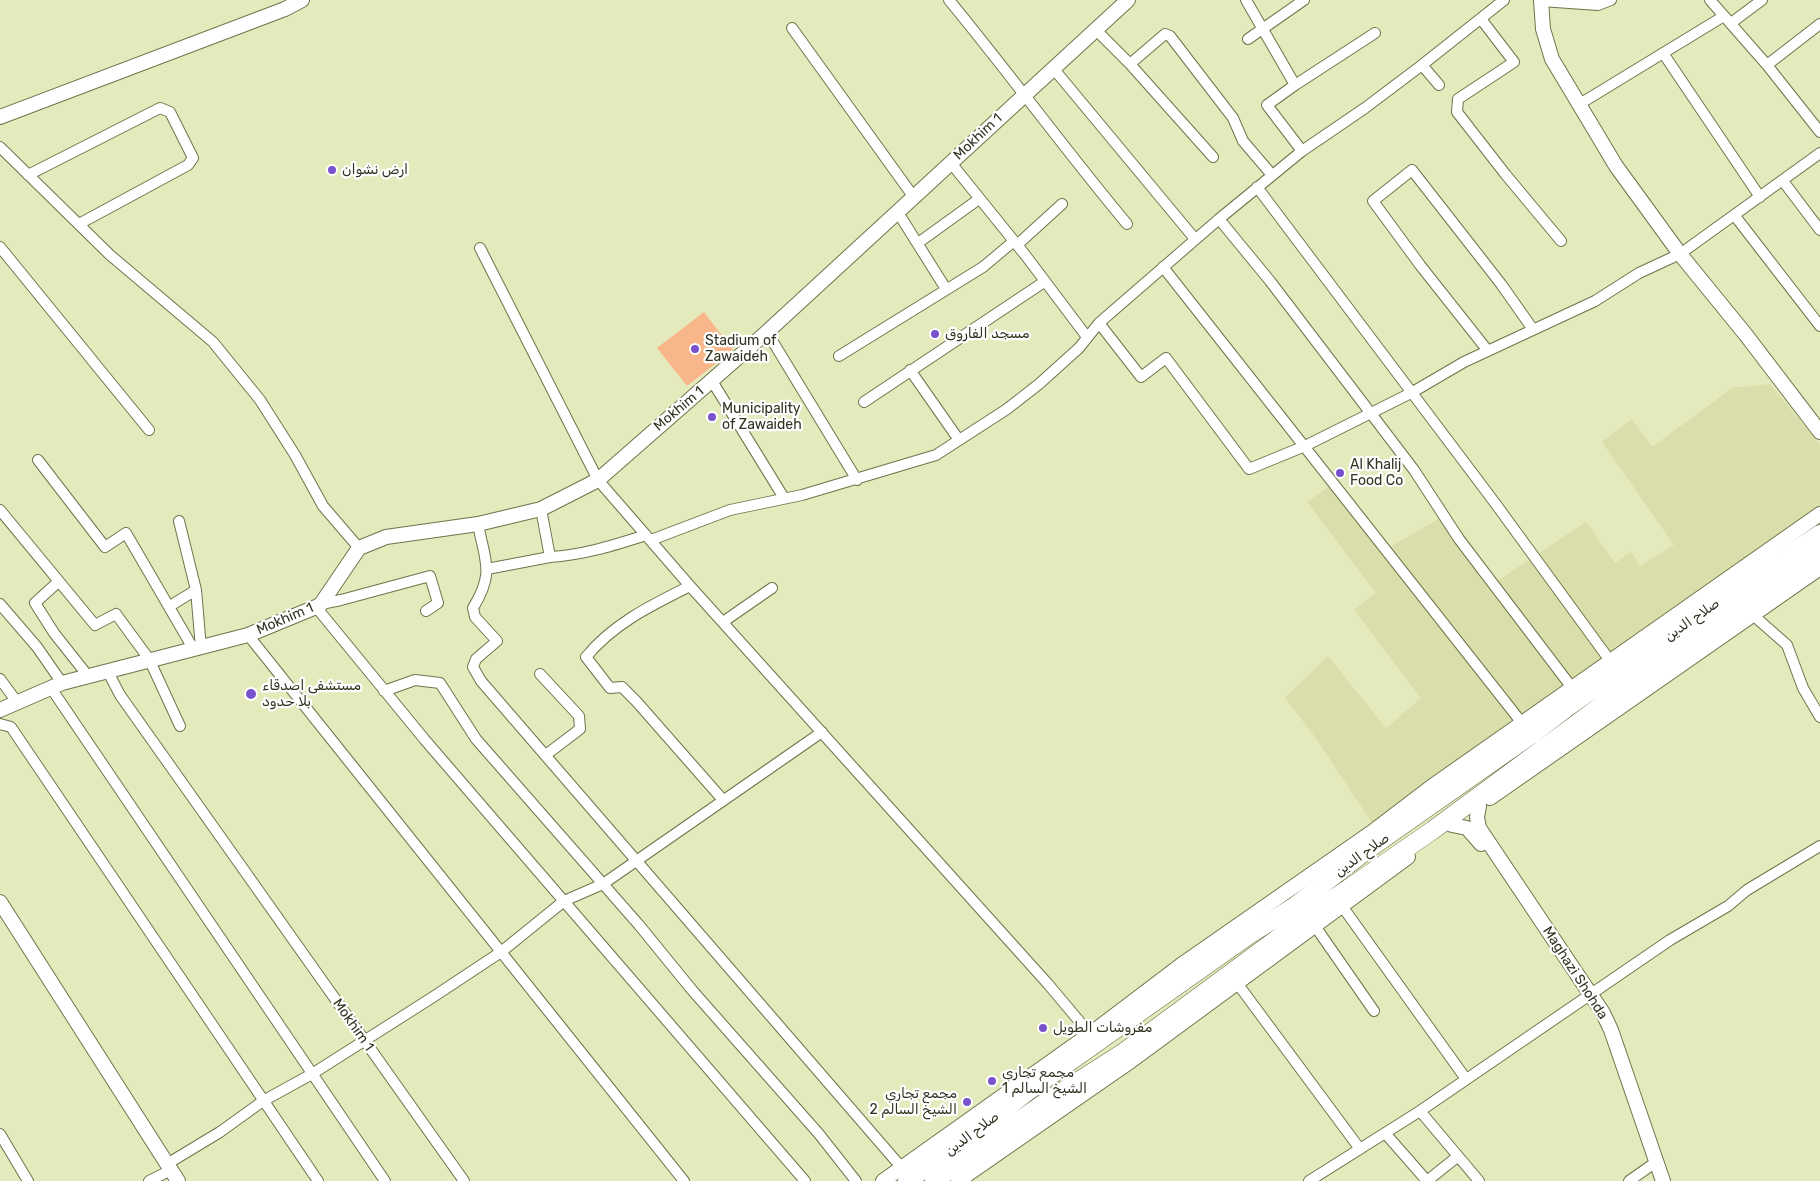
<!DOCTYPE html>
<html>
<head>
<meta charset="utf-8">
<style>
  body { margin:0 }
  canvas { display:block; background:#e4eabc }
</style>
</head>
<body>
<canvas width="1820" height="1181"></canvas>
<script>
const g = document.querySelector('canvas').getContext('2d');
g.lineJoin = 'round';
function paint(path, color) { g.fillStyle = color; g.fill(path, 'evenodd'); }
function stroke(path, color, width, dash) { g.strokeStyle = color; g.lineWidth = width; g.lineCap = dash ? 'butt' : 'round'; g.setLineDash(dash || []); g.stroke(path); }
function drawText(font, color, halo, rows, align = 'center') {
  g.font = font + ' Rubik,"Noto Sans Arabic",sans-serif'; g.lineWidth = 4.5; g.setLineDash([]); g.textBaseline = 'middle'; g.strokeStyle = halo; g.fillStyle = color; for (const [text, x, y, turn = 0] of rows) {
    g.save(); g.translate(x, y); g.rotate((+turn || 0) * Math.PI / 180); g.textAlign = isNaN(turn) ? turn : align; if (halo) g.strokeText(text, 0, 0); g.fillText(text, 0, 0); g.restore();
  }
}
paint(new Path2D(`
  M1770 384 1820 445V507L1372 823 1315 737 1285 698 1328 656 1386 728 1421 698 1354 610 1376 593 1307 502 1330 486 1381 552 1449 513 1497 581 1586 522 1615 563 1631 551 1640 566 1674 545 1602 442 1632 419 1652 447 1732 388Z`), '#d9deaa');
paint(new Path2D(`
  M704 312 733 350 687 386 657 348Z`), '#fab68b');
const street = new Path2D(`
  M949 0C1010 74 1066 151 1127 224
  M1710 0 1767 65 1820 132
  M1541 1 1598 5 1611 0
  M1481 19 1514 62 1458 99 1457 112 1506 175 1561 241
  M1731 23 1762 0
  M792 28 913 196
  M1096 30 1130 64 1213 157
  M1248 39 1304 0
  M1663 53 1760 197
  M1130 64 1165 34 1170 36 1233 118 1243 141 1272 175
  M1767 65 1820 24
  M1053 68 1195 239
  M1295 85 1375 33
  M1439 85 1422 65 1504 0
  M1578 105 1724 16
  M0 147 110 255 213 342 260 400 295 455 323 506 359 548
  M1302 151 1365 108 1422 65
  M951 163 1026 256 1087 337
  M28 175 160 108 170 112 193 158 188 165 79 224
  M1783 181 1820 230
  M1257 187 1495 503 1611 662
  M897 211 946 289
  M1735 216 1820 326
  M1219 219 1270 281 1414 470 1459 539 1573 689
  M918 243 979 199
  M1017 245 1062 204
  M0 247 149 430
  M480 248 598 480 690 586 1048 984 1090 1034
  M1163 267 1522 723
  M1099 323 1141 377 1166 358 1249 469 1305 446 1411 393 1464 362 1595 301 1639 273 1680 254 1820 153
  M767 332 857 480
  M1488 351 1420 265 1373 201 1412 170 1501 284 1532 328
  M839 356 983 267 1014 241
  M910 370 959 440
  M712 381 784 498
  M864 402 1044 282
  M38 460 105 547 126 533 194 650
  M0 510 95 625 116 614 149 659 180 726
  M179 521 196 590 201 648
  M478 524C485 562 495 572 473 608L475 617 497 641 476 659 473 667 481 681 902 1168
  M651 540 730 510 802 495 936 455 1007 409 1039 384 1079 348 1099 323 1219 219 1302 151 1267 105 1295 85 1246 0
  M550 557C584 555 614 545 646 535
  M487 569 550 557 541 509
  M58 582 35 603 54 633 88 676
  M690 586C652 605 614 623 586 657L610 688 622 687 636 701 723 800
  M0 604 37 647 62 683
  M321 604 341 600 430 576 438 603 426 611
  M170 606 196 590
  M316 607 425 740 805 1181
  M1753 615 1787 645 1803 688 1820 717
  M723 622 772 588
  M248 635 684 1181
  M107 670 120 695 464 1181
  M540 674 579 716 580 729 547 754
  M0 679 17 702
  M51 688 385 1181
  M384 691 415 680 440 683 476 739 639 925 692 990 819 1134 856 1181
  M0 724 11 727 318 1181
  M1342 906 1466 1079
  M1315 926 1374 1011
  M1237 983 1360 1149
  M1420 1111 1479 1181
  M1385 1133 1427 1181
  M0 1134 28 1181
  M167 1164 220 1132 263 1101 312 1074 433 997 501 952 564 901 603 884 822 732
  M149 1181 171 1170
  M1309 1181 1420 1111 1670 940 1728 906 1747 890 1820 846
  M1427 1181 1457 1157
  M1629 1181 1656 1162`);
const secondary = new Path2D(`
  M1541 0 1543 29 1552 59 1616 166 1680 254 1746 335 1820 432
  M0 117 285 9 302 0
  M0 710 62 683 248 635 316 607 321 604 359 548 386 537 478 524 541 509 598 480 767 332 1128 0
  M1490 798 1820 568
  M1479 806 1477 817 1479 828 1603 1013 1611 1030 1663 1181
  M1452 825 1467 828 1481 844
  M0 902 178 1181
  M883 1181 1090 1034 1181 965 1372 832 1431 787 1820 514
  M958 1181 1128 1063 1408 857`);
const highway = new Path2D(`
  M907 1181 968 1138 1027 1092 1249 935 1295 906 1363 853 1531 735 1565 709 1716 603 1820 534
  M934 1181 1044 1103 1124 1052 1300 922 1433 830 1629 685 1820 553`);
stroke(street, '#6f744a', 12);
stroke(secondary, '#6f744a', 16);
stroke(highway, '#6f744a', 19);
stroke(street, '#fff', 10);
stroke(secondary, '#fff', 14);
stroke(highway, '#fff', 18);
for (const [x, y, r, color] of [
  [332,170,5,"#7752cc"],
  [935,334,5,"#7752cc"],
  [695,349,5,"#7752cc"],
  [712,417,5,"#7752cc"],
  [1340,473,5,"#7752cc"],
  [251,694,6,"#7752cc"],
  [1043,1028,5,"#7752cc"],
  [992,1081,5,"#7752cc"],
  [967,1102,5,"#7752cc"]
]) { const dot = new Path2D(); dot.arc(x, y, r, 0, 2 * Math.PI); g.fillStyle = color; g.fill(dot); stroke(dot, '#fff', 2); }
drawText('14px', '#313321', '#fff', [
  ["Mokhim 1",978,137,-43],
  ["Mokhim 1",679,409,-40],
  ["Mokhim 1",285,619,-23],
  ["صلاح الدين",1692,620,-35],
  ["صلاح الدين",1362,855,-36],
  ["Maghazi Shohda",1575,973,57],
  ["Mokhim 1",353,1025,55],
  ["صلاح الدين",972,1134,-37]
]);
drawText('14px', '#313321', '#fff', [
  ["ارض نشوان",342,170],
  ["مسجد الفاروق",945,334],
  ["Stadium of",705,341],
  ["Zawaideh",705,357],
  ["Municipality",722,409],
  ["of Zawaideh",722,425],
  ["Al Khalij",1350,465],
  ["Food Co",1350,481],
  ["مستشفى اصدقاء",262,686],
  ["بلا حدود",262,702],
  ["مفروشات الطويل",1053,1028],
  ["مجمع تجاري",1002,1073],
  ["الشيخ السالم 1",1002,1089],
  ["مجمع تجاري",957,1094,"right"],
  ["الشيخ السالم 2",957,1110,"right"]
], 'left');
</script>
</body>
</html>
